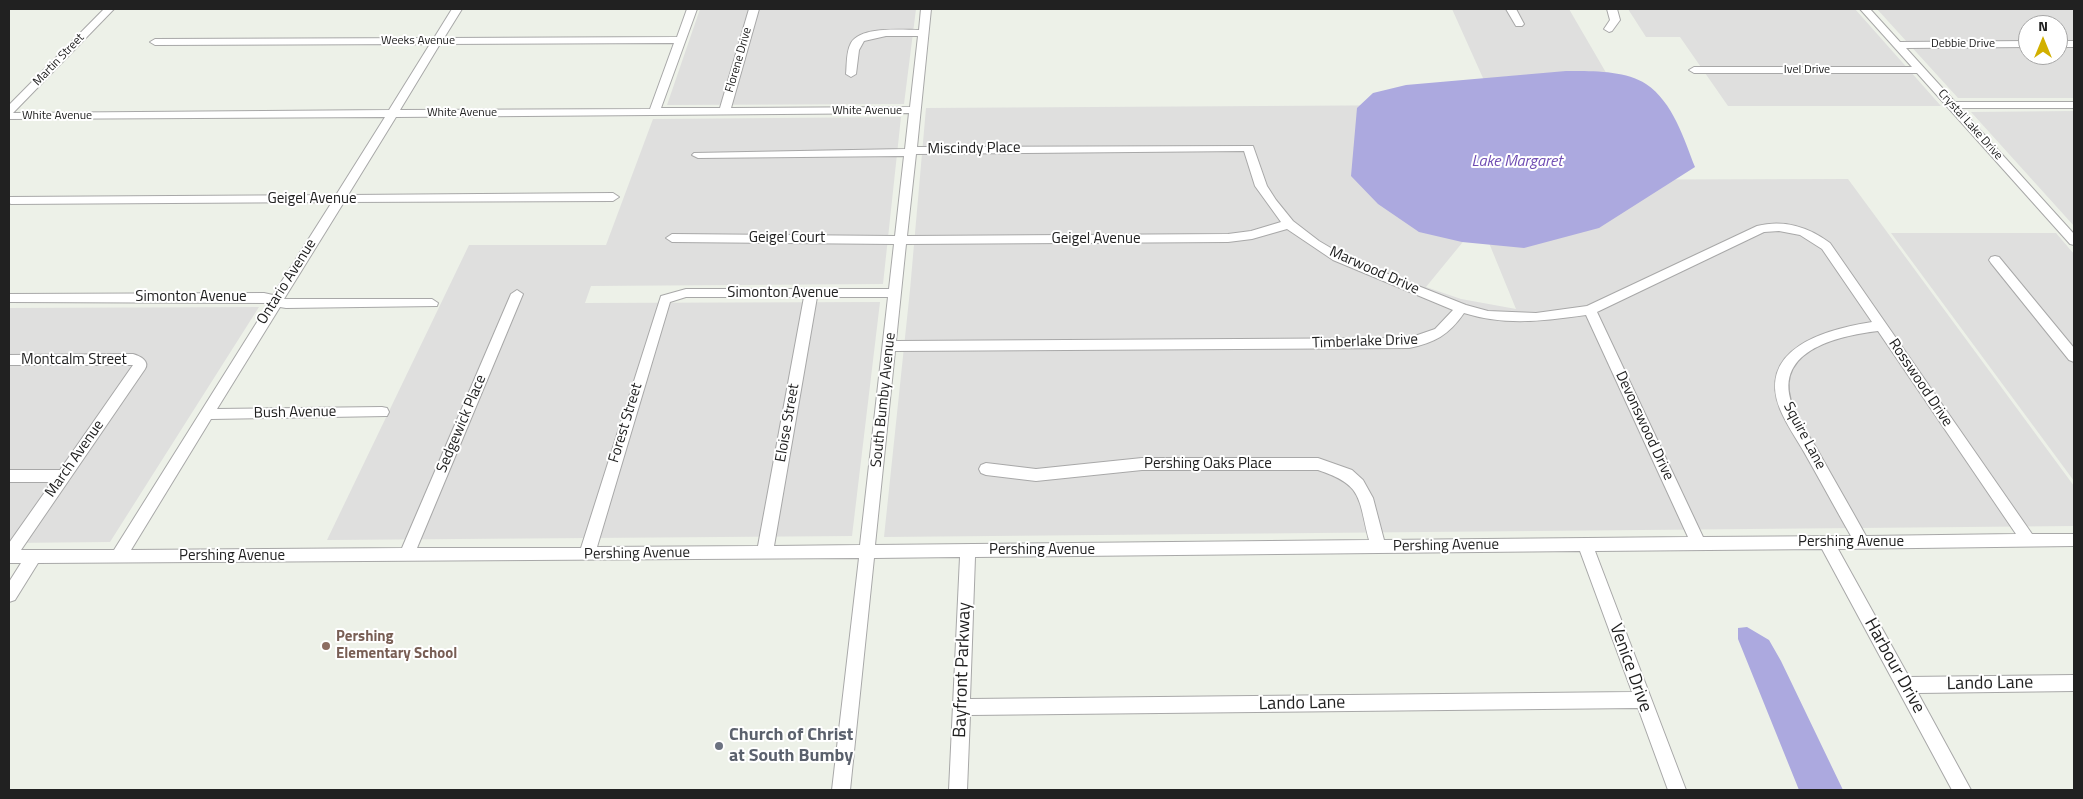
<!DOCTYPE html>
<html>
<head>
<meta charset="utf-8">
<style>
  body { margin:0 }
  #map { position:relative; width:2083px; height:799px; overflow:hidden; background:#edf1e8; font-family:"Titillium Web",sans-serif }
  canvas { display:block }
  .frame { position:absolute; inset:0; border:10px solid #212121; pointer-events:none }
  .north { position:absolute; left:2018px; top:15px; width:50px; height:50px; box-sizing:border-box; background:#fff; border:1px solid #a6a6a6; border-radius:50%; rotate:0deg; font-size:14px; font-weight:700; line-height:20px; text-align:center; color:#212121 }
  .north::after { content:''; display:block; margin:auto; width:18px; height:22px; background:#d2b000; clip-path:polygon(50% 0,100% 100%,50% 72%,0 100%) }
</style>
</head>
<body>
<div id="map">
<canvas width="2083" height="799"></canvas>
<div class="frame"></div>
<div class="north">N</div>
</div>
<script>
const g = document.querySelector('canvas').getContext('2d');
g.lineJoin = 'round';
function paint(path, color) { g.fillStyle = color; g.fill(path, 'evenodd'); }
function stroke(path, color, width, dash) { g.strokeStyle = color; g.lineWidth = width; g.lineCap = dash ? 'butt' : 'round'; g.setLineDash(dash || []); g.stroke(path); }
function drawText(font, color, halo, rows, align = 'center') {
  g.font = font + ' "Titillium Web",sans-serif'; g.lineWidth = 4; g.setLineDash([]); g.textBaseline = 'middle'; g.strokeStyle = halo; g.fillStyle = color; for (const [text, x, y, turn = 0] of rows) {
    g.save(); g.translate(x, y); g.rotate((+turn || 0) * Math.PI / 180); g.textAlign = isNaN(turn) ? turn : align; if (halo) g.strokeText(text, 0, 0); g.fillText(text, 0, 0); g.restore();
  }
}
paint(new Path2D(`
  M700 9H916L904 104 667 105Z
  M1452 9H1569L1626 107H1496Z
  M1628 9H1855L1941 106H1728L1680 37H1646Z
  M1877 9H2074V98H1958ZM2028 25H2058V55H2028Z
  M1433 105 1464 180 1848 179 2074 486V526L884 537 910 290 926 108ZM1480 221 1516 309 1461 299 1426 287Z
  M2074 111V226L1971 112Z
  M901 117 883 284 591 286 585 303 880 302 852 536 327 540 469 245H606L653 119Z
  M1891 233H2056L2074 254V481Z
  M259 307 110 542 9 543V308Z`), '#dfdfde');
paint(new Path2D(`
  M1566 71C1590 71 1625 70 1646 84 1673 102 1684 139 1695 167L1599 228 1524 248 1462 242 1419 232 1378 204 1351 176 1357 108 1373 93 1406 85Z
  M1747 627 1769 640 1781 661 1843 790H1799L1738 639V628Z`), '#aca9df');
const minor = new Path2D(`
  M104 9H114L13 113 389 110 430 44 155 45 150 42 155 39 434 38 452 9H462L444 38 677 37 687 9H697L661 108H720L749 9H759L731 108 910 107 918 36H886L864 41 859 50 856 74 851 77 846 74C847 64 846 52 851 43 861 26 902 30 919 30L921 9H931L917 147 1253 146 1267 186 1276 200 1293 221 1319 241 1341 254 1373 268 1466 305 1488 311 1536 313 1587 306 1757 226C1783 219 1809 227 1830 243L2032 534H2074V546L1838 549 1909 677 2074 675V691L1918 693 1971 790H1952L1822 549 1595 551 1686 790H1668L1638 708 970 715 967 790H949L960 557 874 558 850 790H832L859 558 38 563 15 600 9 602V582L21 563H9V543L52 482H9V470H60L133 365H9V355L133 354C140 356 150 361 145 369L21 550H114L269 303 9 302V294L264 293 273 295 332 202 11 204 9 203V197L336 195 385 117 9 119V105ZM674 43 650 109 400 110 440 44ZM909 113 905 149 694 153 692 155 698 158 904 156 895 236 672 234 666 238 672 242 894 244 889 289H686L661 296 581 548H417L523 294 517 290 511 294 402 548 131 550 211 419 387 416 389 412 387 408 382 407 217 409 280 307 286 308 437 306 438 303 432 299H284L344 202 613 201 619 197 613 193 348 195 396 117ZM1244 151 1255 186 1281 222 1251 231 1228 234 907 236 916 154ZM1287 229 1333 260 1453 310 1435 329 1409 338 896 341 906 244 1228 242 1252 239ZM1779 231 1800 235 1822 249 1872 322C1827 329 1756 348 1780 409 1786 424 1796 438 1804 452 1820 480 1835 508 1851 536L1703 537 1597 312 1764 232ZM686 297H804L758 546 597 547 670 302ZM817 297H888L860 545 774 546ZM1464 313C1505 326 1544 321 1586 315L1688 537 1384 540 1373 498 1363 480 1352 470 1318 458H1142L1036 469 986 463 981 465 979 469 981 473 986 475 1036 481 1142 470H1318C1363 485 1358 497 1369 540L875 545 895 351 1409 348C1434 343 1449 335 1464 313ZM1878 331 2016 534 1866 536C1850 507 1833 478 1817 449 1809 436 1800 423 1794 409 1769 352 1836 336 1878 331ZM1580 551 1632 692 970 699 975 557Z
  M1506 9H1516L1524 24 1522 26H1516Z
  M1607 9H1617L1620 20 1612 31 1609 32 1604 29 1610 20Z
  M1860 9H1870L1900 42 2028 41V47L1906 48 1955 102H2074V108H1960L2074 234V245L2070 244 1917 73H1694L1689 70 1694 67H1912Z
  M2058 41H2074V47H2058Z
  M1995 256 1999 257 2074 348V362L2069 360 1991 263 1989 260 1991 257Z`);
stroke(minor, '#a8a8a8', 2);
paint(minor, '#fff');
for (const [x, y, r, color] of [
  [326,646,5,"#8d6e63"],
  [719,746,5,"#6b7280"]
]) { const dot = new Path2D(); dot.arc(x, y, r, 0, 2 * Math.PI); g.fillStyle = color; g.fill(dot); stroke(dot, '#fff', 2); }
drawText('12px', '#212121', '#fff', [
  ["Weeks Avenue",418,41],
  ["Debbie Drive",1963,44],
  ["Martin Street",59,60,-46],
  ["Florene Drive",739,60,-74],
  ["Ivel Drive",1807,70],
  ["White Avenue",867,111],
  ["White Avenue",462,113],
  ["White Avenue",57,116],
  ["Crystal Lake Drive",1970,125,48]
]);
drawText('15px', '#212121', '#fff', [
  ["Miscindy Place",974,149,-1],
  ["Geigel Avenue",312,199],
  ["Geigel Court",787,238],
  ["Geigel Avenue",1096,239],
  ["Marwood Drive",1374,271,24],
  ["Ontario Avenue",287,282,-58],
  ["Simonton Avenue",783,293],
  ["Simonton Avenue",191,297],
  ["Timberlake Drive",1365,342,-2],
  ["Montcalm Street",74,360],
  ["Rosswood Drive",1920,383,56],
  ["South Bumby Avenue",884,400,-84],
  ["Bush Avenue",295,413,-1],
  ["Forest Street",626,423,-73],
  ["Eloise Street",788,423,-80],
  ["Sedgewick Place",462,424,-67],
  ["Devonswood Drive",1644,426,65],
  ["Squire Lane",1804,436,62],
  ["March Avenue",75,459,-55],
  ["Pershing Oaks Place",1208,464],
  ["Pershing Avenue",1851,542],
  ["Pershing Avenue",1446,546,-1],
  ["Pershing Avenue",1042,550],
  ["Pershing Avenue",637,554,-1],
  ["Pershing Avenue",232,556]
]);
drawText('bold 15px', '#785e54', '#fff', [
  ["Pershing",336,637],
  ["Elementary School",336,654]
], 'left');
drawText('italic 16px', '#6f4cb3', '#fff', [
  ["Lake Margaret",1517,162]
]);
drawText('18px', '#212121', '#fff', [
  ["Harbour Drive",1894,666,61],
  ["Venice Drive",1630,668,70],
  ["Bayfront Parkway",963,670,-88],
  ["Lando Lane",1990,684,-1],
  ["Lando Lane",1302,704,-1]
]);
drawText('bold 18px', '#5b616d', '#fff', [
  ["Church of Christ",729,736],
  ["at South Bumby",729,757]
], 'left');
</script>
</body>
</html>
